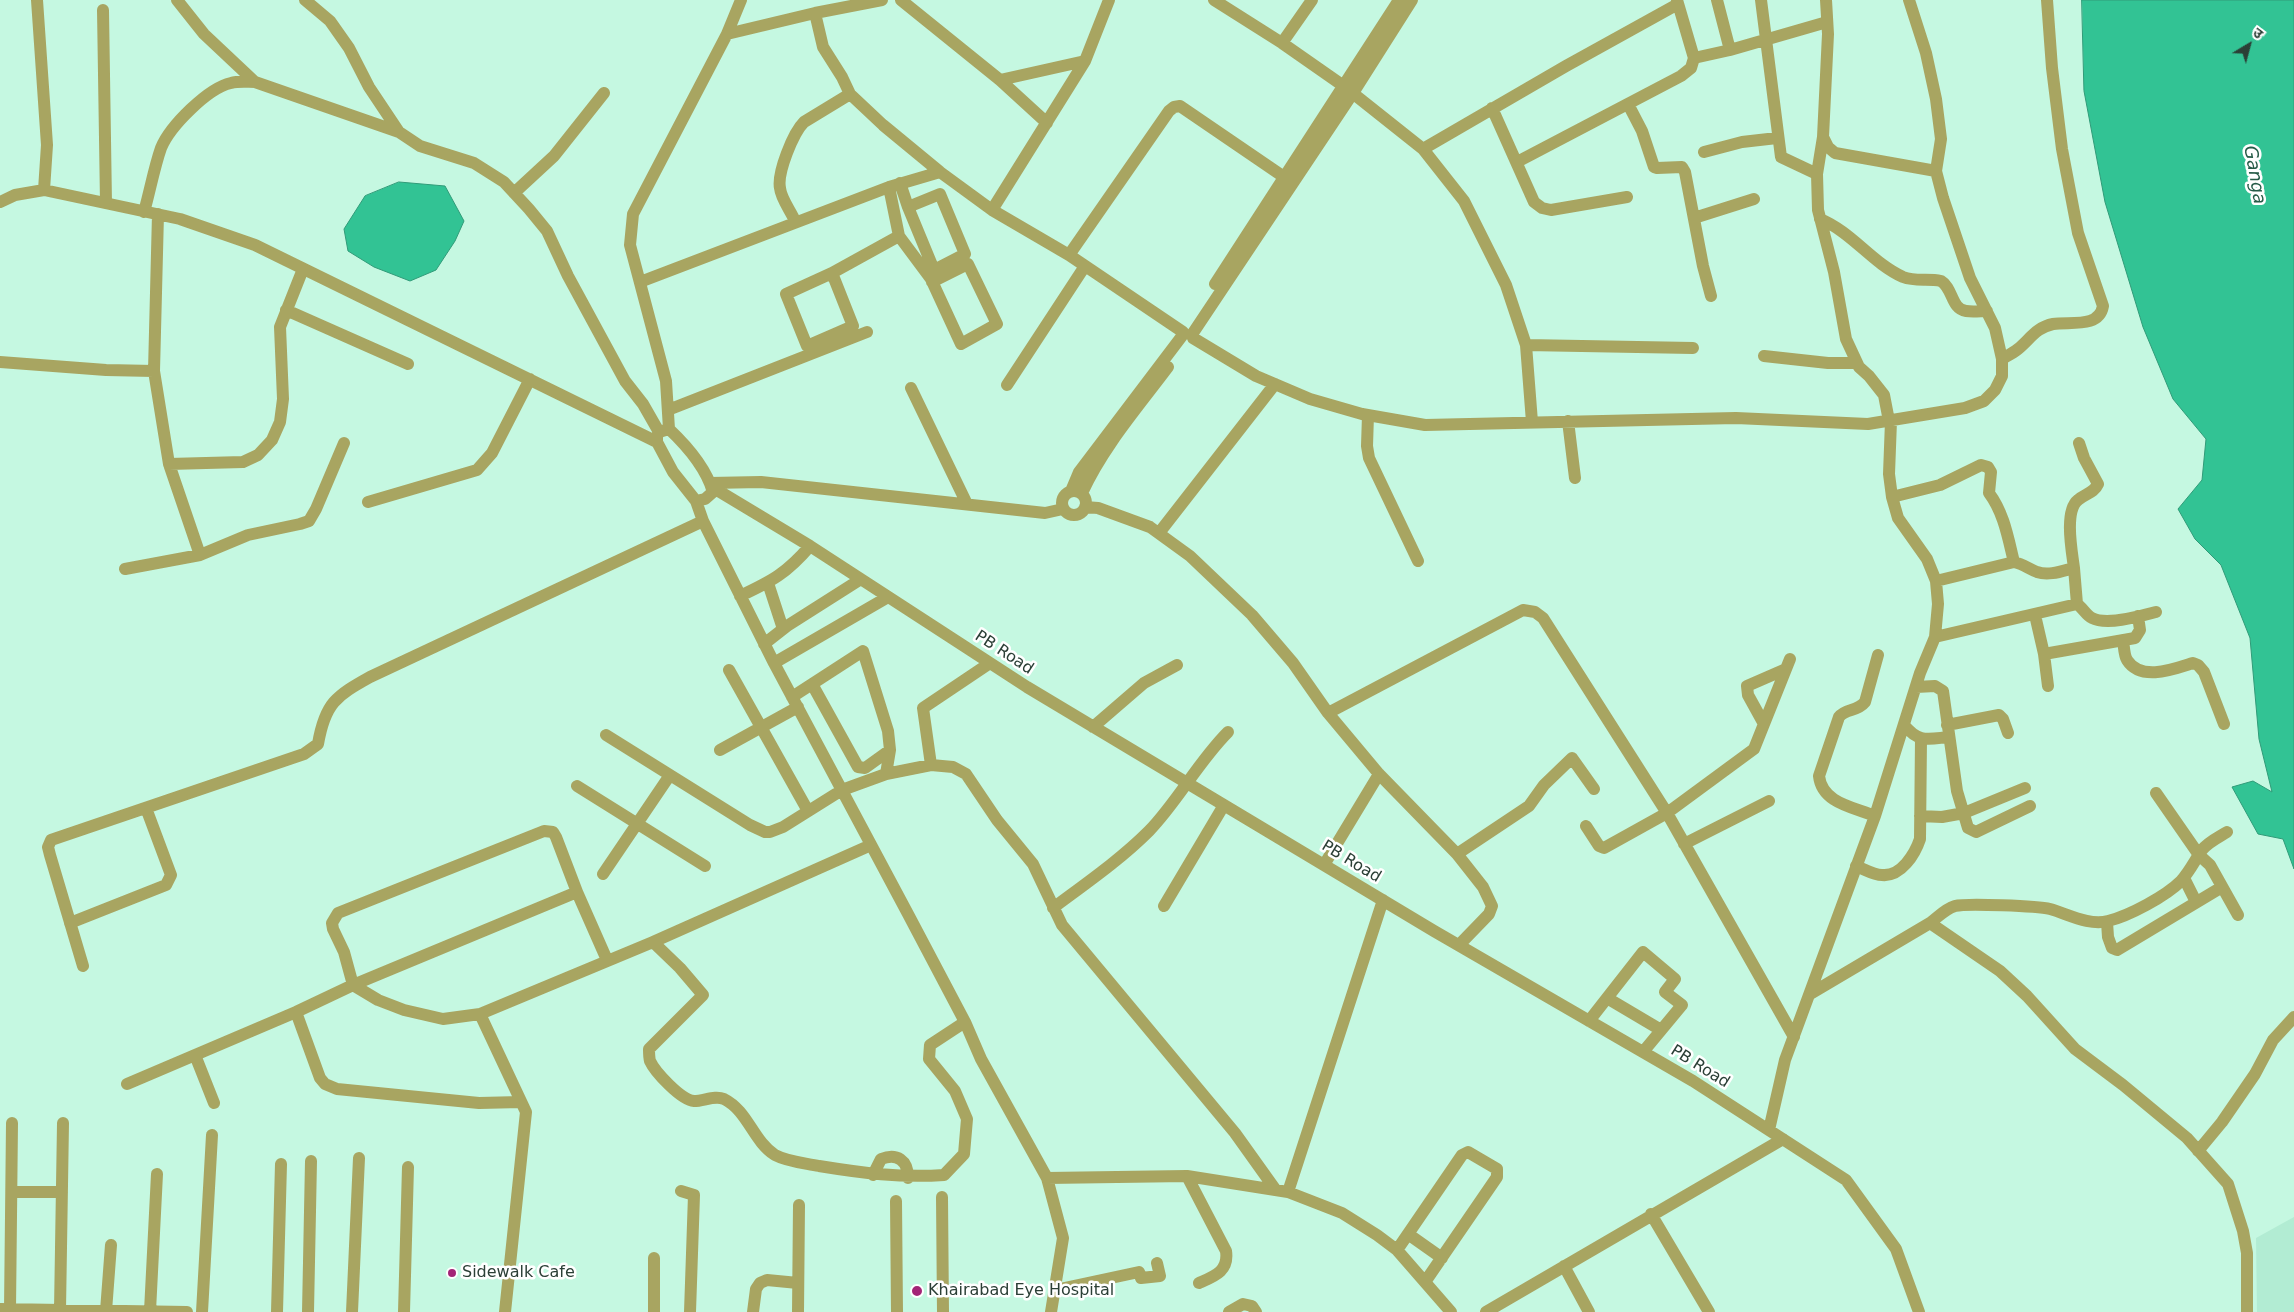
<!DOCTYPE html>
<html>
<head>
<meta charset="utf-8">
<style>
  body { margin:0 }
  #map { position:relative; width:2294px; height:1312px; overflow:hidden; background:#c5f8e1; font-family:"DejaVu Sans","Noto Sans Devanagari",sans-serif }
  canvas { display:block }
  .north { position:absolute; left:2224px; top:20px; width:50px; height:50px; -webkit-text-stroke:4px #fff; paint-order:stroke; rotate:37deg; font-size:14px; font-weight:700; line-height:20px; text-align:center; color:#2b3f36 }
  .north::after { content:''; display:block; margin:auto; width:18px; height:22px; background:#2b3f36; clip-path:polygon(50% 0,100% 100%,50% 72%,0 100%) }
</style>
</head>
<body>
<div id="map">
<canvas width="2294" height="1312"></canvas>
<div class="north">उ</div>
</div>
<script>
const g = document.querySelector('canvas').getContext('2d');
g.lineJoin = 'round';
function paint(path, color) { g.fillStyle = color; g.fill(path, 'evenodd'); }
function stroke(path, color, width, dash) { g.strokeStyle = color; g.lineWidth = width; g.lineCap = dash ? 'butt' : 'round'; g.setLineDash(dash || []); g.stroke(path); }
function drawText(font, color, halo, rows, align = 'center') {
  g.font = font + ' "DejaVu Sans",sans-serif'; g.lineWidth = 5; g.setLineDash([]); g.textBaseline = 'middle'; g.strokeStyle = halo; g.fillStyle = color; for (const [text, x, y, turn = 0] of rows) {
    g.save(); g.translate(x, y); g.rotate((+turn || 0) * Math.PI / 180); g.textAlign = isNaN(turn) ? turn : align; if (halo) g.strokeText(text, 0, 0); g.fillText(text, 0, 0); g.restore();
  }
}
paint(new Path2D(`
  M2294 1217V1312H2257L2256 1238Z`), '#b2ecd3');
const water = new Path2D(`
  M2082 0H2294V869L2283 839 2258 834 2232 787 2253 781 2272 792 2259 739 2250 638 2221 565 2195 539 2178 509 2202 480 2206 439 2173 399 2143 327 2105 202 2084 91Z
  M399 182 445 186 464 221 455 241 436 270 410 281 374 267 348 251 344 229 365 196Z`);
paint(water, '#32c394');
stroke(water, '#309b78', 1);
stroke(new Path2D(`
  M37 0 47 145 44 190
  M177 0 204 34 255 82 399 132
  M305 0 330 21 349 48 369 87 399 132 420 146 474 163 504 182 529 209 547 231 568 276 625 381 643 404 659 432
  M901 0 1000 80 1047 123
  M1214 0 1282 43 1345 87 1423 149 1464 201 1506 285 1526 345 1532 422
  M1717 0 1730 50
  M1761 0 1781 157 1817 174 1818 210 1834 272 1846 339 1859 367 1869 376 1884 395 1889 421
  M1909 0 1926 53 1936 99 1941 139 1936 171
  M103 10 106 203
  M815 13 823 47 842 77 850 94 883 125 940 172 992 210 1069 255 1183 332
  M727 34 815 13 882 0
  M1282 43 1312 0
  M1694 58 1730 50 1827 22
  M1000 80 1085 61
  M1628 104 1642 131 1654 167 1657 168 1682 167 1685 172 1703 266 1711 296
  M1492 108 1534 202 1542 208 1551 210 1627 197
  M1423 149 1566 66 1678 4
  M1704 152 1742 142 1777 138
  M1517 162 1681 76 1691 68 1694 58 1677 0
  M1817 174 1823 137
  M900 183 908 207
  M514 193 554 156 604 93
  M940 194 965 254 934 270 908 207Z
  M0 202 15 195 44 190 180 219 255 245 657 442
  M992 210 1085 61 1109 0
  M144 212C150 191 154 168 161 148 170 126 208 88 231 83 238 81 247 82 255 82
  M158 214 154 371 169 464 200 555
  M1694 218 1754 199
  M1820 219C1852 232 1872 263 1903 277 1916 282 1928 278 1941 281 1953 288 1951 309 1966 311 1973 312 1981 311 1987 311
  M795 221C791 211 781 199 780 188 777 173 793 133 804 122L850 94
  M899 236 931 279 961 344 997 324 968 264 932 282
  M1069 255 1169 111 1174 107 1180 106 1284 177
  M832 273 786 294 807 346 853 326 832 273 899 236 889 187
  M640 282 889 187 940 172
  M1215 284 1399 0
  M286 310 408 364
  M1193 333 1353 93 1412 0
  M1193 338 1256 376 1310 399 1362 414 1425 425 1736 418 1868 424 1965 408 1984 401 1995 390 2002 376V359L1995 328 1970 278 1943 198 1936 171 1835 153 1828 147 1823 137 1828 34 1826 0
  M1526 345 1693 348
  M1764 356 1828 363H1857
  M2002 359C2007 356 2013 353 2018 349 2030 339 2037 327 2053 324 2069 321 2099 329 2103 306L2078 233 2062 149 2052 68 2047 0
  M0 362 106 370 154 371
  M1007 385 1085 266
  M911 388 967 504
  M668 410 867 332
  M1368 415 1367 446 1369 458 1418 561
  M1568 421 1575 478
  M669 429 666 381 630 245 633 214 727 34 741 0
  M169 464 243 462 258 455 272 440 280 422 283 399 280 327 303 269
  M710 483 761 482 1045 513 1063 509
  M712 487 810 546 1027 687 1434 931 1693 1081 1846 1180 1896 1249 1919 1312
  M1062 503a12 12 0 1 1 24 0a12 12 0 1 1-24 0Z
  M1071 491 1079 472 1182 336
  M1082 493C1103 447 1138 407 1168 367
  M1892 497 1940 485 1981 465 1988 467 1991 472 1989 493C2004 513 2008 538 2014 562
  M696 501 705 499 713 492C706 468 686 445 669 429L659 432 657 436V442L673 472 696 501 703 521 774 663 908 914 965 1022 981 1059 1047 1178 1063 1238 1051 1312
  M368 502 477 470 492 453 530 379
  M1085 507 1098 508 1150 527 1190 556 1252 615 1293 663 1328 713 1379 774 1457 854 1483 887 1492 906 1489 914 1459 945
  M1159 533 1275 384
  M2074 568C2072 552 2064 511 2078 500 2085 494 2094 493 2098 484L2084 458 2079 443
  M125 569 200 555 248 535 300 524 309 521 316 509 344 443
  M1936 581 2014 562C2023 564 2029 569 2037 572 2049 576 2062 571 2074 568L2077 604
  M768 583 783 629
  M740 596C772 581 787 573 810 546
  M2035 615 2044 654 2048 686
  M1935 637 2077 604C2083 608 2086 615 2092 618 2107 626 2141 616 2156 612
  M2123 640C2124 646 2124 655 2127 660 2141 682 2174 669 2193 663L2198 665 2204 672 2224 724
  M764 644 787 626 861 579
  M2044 654 2135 638 2140 630 2138 616
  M774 663 888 597
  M729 670 808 811
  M812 684 858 767 865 768 890 750
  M1916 687 1935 686 1943 691 1957 791 1968 828 1976 832 2030 806
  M792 697 863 651 888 731 890 750 886 774
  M1328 713 1523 610 1535 612 1543 618 1667 813 1754 749 1790 659
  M1764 724 1748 695 1747 686 1786 669
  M1904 725C1919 743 1927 739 1949 737
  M1947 725 1999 715 2003 719 2008 733
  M1093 727 1144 683 1177 665
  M606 735 750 825 765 832H770L783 827 842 790 886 774 931 765 953 767 966 774 997 820 1033 864 1062 925 1235 1133 1275 1189
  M720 750 798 707
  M931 765 923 708 990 663
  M577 786 705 866
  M2156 793 2199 855 2210 865 2238 915
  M1875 816C1853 807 1822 803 1819 776L1839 717C1846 708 1857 712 1865 702L1878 655
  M1920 816 1942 817 1964 813 2025 788
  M1586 826 1599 846 1604 848 1667 813 1794 1037
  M544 831 553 832 556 837 577 892 353 985 344 952 333 929 332 923 338 913Z
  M1684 844 1769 801
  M871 845 653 942 680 968 703 995 649 1049C649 1053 649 1057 650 1061 655 1072 681 1100 694 1101 704 1101 715 1095 724 1099 748 1111 753 1141 775 1155 788 1162 805 1163 819 1166 862 1173 900 1178 944 1175L964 1154 967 1119 955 1091 929 1059 930 1045 965 1022
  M1457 854 1529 806 1544 785 1572 758 1594 789
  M1324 865 1379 774
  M1856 866C1864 869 1874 875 1882 875 1901 877 1915 854 1920 839L1921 739
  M603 874 670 775
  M2184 878 2196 902
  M577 892 607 960
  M1164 906 1224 805
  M1053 908C1085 884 1120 860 1149 831 1178 801 1198 762 1228 732
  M2107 922 2108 937 2112 948 2117 950 2222 887
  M70 923 166 885 171 875 146 808
  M1930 923C1938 917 1945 909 1955 906 1966 903 2038 906 2050 909 2068 914 2089 926 2108 921 2129 916 2166 896 2181 881 2190 871 2195 860 2202 850 2208 842 2219 837 2227 832
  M83 966 50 855 48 847 51 840 304 754 318 744C325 703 336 696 370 677L703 521
  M1810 994 1930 923 2000 971 2027 996 2075 1049 2123 1085 2187 1138 2228 1184 2243 1231 2247 1253V1312
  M1607 998 1661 1030
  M296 1012 320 1078 325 1084 337 1089 479 1103 521 1102
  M1589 1021 1643 952 1675 979 1665 992 1682 1005 1643 1052
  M195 1055 214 1103
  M127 1084 296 1012 353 985 378 1000 404 1010 443 1019 480 1014
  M1769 1130 1785 1060 1875 816 1920 673 1935 637 1938 604 1936 581 1927 559 1898 518 1892 497 1889 474 1891 421
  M2198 1151 2222 1122 2255 1074 2273 1040 2294 1017
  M873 1175 881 1159C897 1153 908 1160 908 1178
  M1187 1176 1226 1251C1229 1271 1215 1276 1199 1283
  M1047 1178 1187 1176 1288 1192 1342 1213 1377 1235 1397 1250 1451 1312
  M681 1191 694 1195 690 1312
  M12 1192H62
  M1288 1192 1383 900
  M942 1197 943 1312
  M896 1201 897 1312
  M1651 1214 1709 1312
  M1408 1234 1442 1258
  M1397 1250 1462 1155 1468 1152 1497 1169V1177L1425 1282
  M1564 1266 1589 1312
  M1055 1290 1139 1272 1141 1278 1160 1276 1157 1263
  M0 1309 187 1312
  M10 1309 12 1123
  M60 1310 63 1123
  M106 1311 111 1245
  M150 1311 157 1174
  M202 1312 212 1135
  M277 1312 281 1164
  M308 1312 311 1161
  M352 1312 359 1158
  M404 1312 408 1167
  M505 1312 526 1112 480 1014 653 942
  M654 1312V1258
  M753 1312 756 1289 760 1283 767 1280 798 1283
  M798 1312 799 1205
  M1229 1312 1243 1304 1252 1306 1256 1312
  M1486 1312 1783 1139`), '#a8a561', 12);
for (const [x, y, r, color] of [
  [452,1273,5,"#a32476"],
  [917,1291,6,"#a32476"]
]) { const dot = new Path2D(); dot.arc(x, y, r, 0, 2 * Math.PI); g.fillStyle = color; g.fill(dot); stroke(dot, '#fff', 2); }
drawText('16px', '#2b3f36', '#fff', [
  ["PB Road",1004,653,33],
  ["PB Road",1351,862,31],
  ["PB Road",1700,1067,32]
]);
drawText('16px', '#2b3f36', '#fff', [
  ["Sidewalk Cafe",462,1273],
  ["Khairabad Eye Hospital",928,1291]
], 'left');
drawText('italic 18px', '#255b47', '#fff', [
  ["Ganga",2254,175,80]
]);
</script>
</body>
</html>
